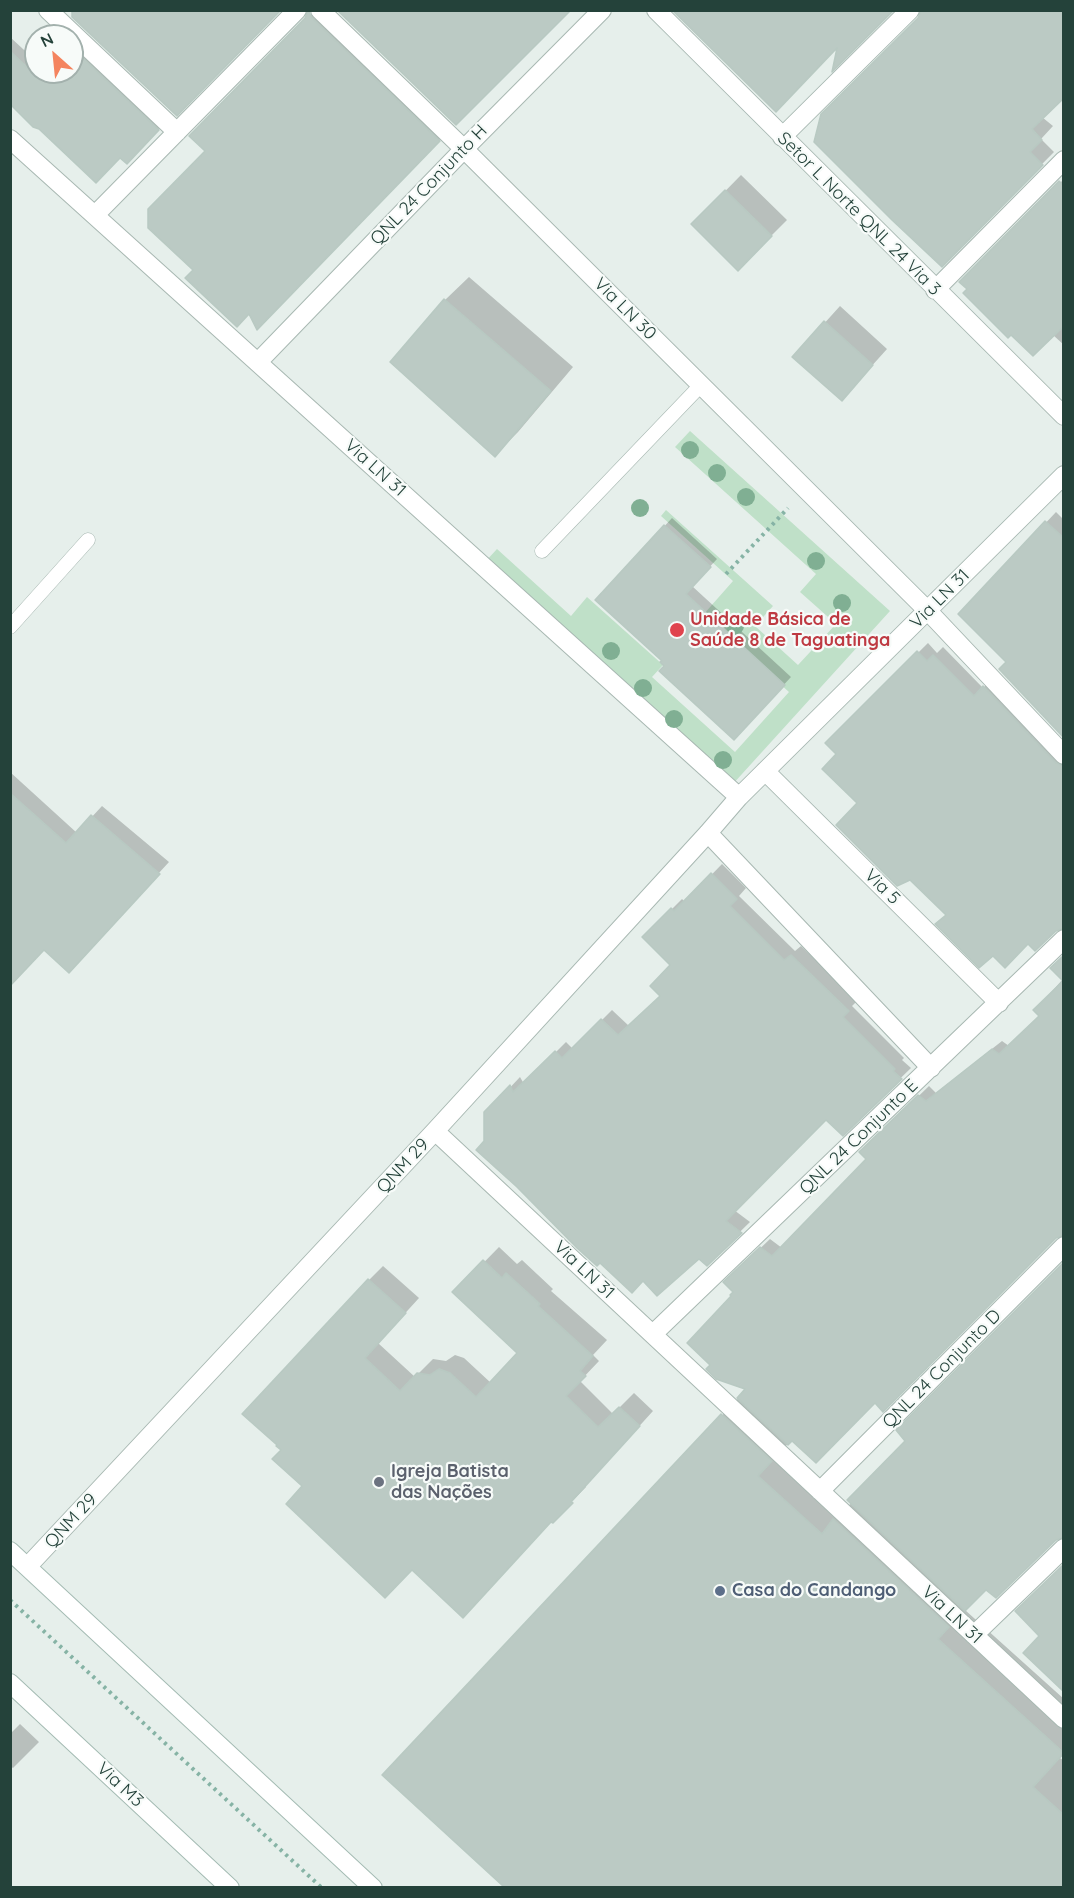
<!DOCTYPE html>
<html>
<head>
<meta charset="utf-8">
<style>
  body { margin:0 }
  #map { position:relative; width:1074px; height:1898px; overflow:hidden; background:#e6efeb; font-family:Quicksand,sans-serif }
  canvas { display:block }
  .frame { position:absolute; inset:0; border:12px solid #24423a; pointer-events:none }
  .north { position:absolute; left:24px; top:24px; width:60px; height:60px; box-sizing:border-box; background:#f7fbf9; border:2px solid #a3b1ad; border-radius:50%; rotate:333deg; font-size:16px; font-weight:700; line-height:24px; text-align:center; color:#24423a }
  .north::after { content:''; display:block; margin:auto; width:21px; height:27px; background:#f4845f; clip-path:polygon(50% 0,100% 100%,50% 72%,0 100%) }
</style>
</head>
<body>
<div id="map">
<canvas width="1074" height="1898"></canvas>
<div class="frame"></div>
<div class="north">N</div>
</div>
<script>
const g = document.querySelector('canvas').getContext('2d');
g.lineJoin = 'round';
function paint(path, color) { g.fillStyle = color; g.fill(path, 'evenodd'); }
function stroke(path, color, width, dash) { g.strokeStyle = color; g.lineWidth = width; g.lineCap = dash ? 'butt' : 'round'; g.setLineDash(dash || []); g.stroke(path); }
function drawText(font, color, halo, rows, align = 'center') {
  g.font = font + ' Quicksand,sans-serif'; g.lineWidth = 4.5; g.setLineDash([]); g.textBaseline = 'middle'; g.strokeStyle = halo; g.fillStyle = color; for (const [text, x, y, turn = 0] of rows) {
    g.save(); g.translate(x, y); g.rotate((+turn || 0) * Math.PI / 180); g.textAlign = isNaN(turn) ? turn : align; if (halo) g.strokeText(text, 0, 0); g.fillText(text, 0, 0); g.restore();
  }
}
paint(new Path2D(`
  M690 431 890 611 732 785 485 562 497 549 571 616 587 597 663 665 652 677 735 752 789 692 703 615 733 581 661 516 666 510 773 606 755 626 798 665 836 624 800 592 816 574 675 447Z`), '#bfe0c8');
paint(new Path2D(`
  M323 11 448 131 257 327 249 312 195 270 207 151 191 136 311 14 315 19Z
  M920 18 1053 126 1041 139 1054 152 942 265Z
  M10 37 36 61V72H72V39L165 122 127 162 120 156 10 100Z
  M741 175 787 220 738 269 693 224Z
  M1064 179V345L1053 335 969 289 961 282Z
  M469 277 573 367 518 432 495 455 392 362 445 300Z
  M840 306 887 349 842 399 794 357Z
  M1056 512 1064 520V736L1008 662 960 614Z
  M672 518 717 559 692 586 791 677 741 731 597 599Z
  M928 643 937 653 943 647 983 688 993 678 1064 752V927L1028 942 947 914 859 803 838 754 827 743Z
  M10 772 77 833 102 806 169 862 79 960 10 917Z
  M722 864 746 888 739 896 795 951 801 946 858 1000 852 1006 904 1058 902 1060 911 1068 843 1134 826 1118 734 1210 750 1222 707 1264 699 1257 486 1141V1113L520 1077 524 1084 566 1042 573 1049 612 1010 629 1026 662 995 672 965 644 937 682 899 685 902Z
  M1064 956V1234L1055 1237 876 1401 792 1439 785 1447 849 1505 852 1503 1056 1538 986 1588 965 1610 1064 1699V1754L1060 1758 1064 1761V1888H506L384 1775 748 1388 712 1364 735 1292 725 1282 770 1239 782 1248 868 1159 861 1152 929 1086 936 1093 1002 1041 1009 1046 1041 1016 1035 1010 1063 979Z
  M499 1247 517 1264 522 1260 553 1289 551 1291 607 1340 593 1355 599 1361 580 1381 613 1414 634 1393 653 1411 585 1486 586 1487 553 1521 413 1569 304 1486 283 1450 369 1280 383 1266 419 1298 378 1343 415 1377 433 1359 446 1361 455 1355 464 1358 491 1383 519 1353 455 1292Z
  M20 1724 39 1742 13 1768 10 1766V1734Z`), '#0003');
const building = new Path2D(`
  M72 10H281L177 116 72 17Z
  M308 10 312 18 440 141 257 330 249 314 237 327 185 278 193 270 148 228V209L205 151 189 136 305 18Z
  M337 10H571L456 125Z
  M672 10H894L832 72 837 48 776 112Z
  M921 10H1064V98L1032 129 1042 140 1030 152 1043 165 942 267 892 220 814 142 821 114 918 18Z
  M72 48 159 130 127 164 120 158 96 183 39 129 33 127 10 104V51L32 72H72Z
  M1059 181 1064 186V326L1033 356 1011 335 1008 338 963 293 967 289 959 282Z
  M725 190 772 236 738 271 691 224Z
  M444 299 551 391 495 457 390 362Z
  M824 321 873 365 842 401 792 357Z
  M1045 521 1064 538V738L999 669 1006 662 958 614Z
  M664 525 711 567 686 594 785 685 734 740 659 671 664 666 660 662 662 661 595 600Z
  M917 651 927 661 933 655 974 696 983 686 1056 763 1064 766V928L1056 931 1035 951 1028 944 1005 968 993 956 979 968 935 924 946 915 910 880 897 886 836 825 857 803 822 769 836 754 825 743Z
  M10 793 66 843 91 815 160 874 69 973 44 950 10 986Z
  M711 873 737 899 730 906 784 960 791 955 849 1011 843 1017 895 1069 893 1071 902 1079 843 1136 826 1120 726 1221 742 1233 707 1266 699 1259 657 1296 643 1281 632 1293 600 1263 597 1266 577 1248 517 1187 476 1150 484 1141V1112L510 1085 513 1092 555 1051 562 1058 601 1019 618 1035 660 996 650 986 670 965 642 937 671 908 674 911Z
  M1064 955V1235L1056 1238 883 1412 875 1403 816 1463 792 1441 788 1445 737 1398 745 1389 716 1379 706 1369 710 1365 687 1343 731 1296 730 1295 733 1292 723 1282 760 1247 772 1256 866 1159 859 1152 918 1095 926 1101 992 1049 999 1054 1039 1016 1033 1010 1063 981 1050 968Z
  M483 1260 502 1278 506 1273 540 1304 538 1306 593 1356 580 1371 586 1376 566 1396 598 1427 619 1407 640 1426 571 1502 573 1503 553 1523 551 1522 463 1618 412 1570 385 1598 286 1504 302 1486 272 1459 281 1450 276 1446 277 1445 242 1414 368 1279 406 1313 365 1358 400 1391 417 1373 430 1375 439 1369 450 1373 476 1397 517 1353 452 1292Z
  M1064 1262V1537L1056 1540 996 1598 986 1590 965 1611 847 1500 905 1441 896 1430Z
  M721 1414 772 1461 758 1476 822 1534 833 1519 949 1627 938 1639 1064 1753 1033 1787 1064 1815V1887H504L382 1775Z
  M1064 1564V1692L1023 1653 1039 1636 1015 1611Z`);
paint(building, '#bbcac4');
stroke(building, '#b8c9c2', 1.5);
const lane = new Path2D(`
  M542 551 701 385
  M10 627 88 540`);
const street = new Path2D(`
  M48 10 177 132
  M320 10 464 149 928 611 1064 755
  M656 10 1064 416
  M782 137 910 10
  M10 139 739 797
  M95 215 297 10
  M935 290 1064 160
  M258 362 464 149 602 10
  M765 771 999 1003
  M708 833 931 1068
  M435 1131 1064 1719
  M653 1334 1064 939
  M820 1491 1064 1246
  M28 1566 435 1131 708 833 739 797 1064 475
  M974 1635 1064 1548`);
const secondary = new Path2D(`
  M10 1551 373 1888
  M10 1683 230 1888`);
stroke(lane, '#a8b8b2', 15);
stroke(street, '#a8b8b2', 20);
stroke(secondary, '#a4bbb3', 20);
stroke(new Path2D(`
  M726 574 788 508
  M10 1600 322 1888`), '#86b3a5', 4, [3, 4.5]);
stroke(lane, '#fff', 14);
stroke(street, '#fff', 18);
stroke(secondary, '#fff', 18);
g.fillStyle = '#80af93';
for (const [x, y] of [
  [690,450],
  [717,473],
  [746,497],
  [640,508],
  [816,561],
  [842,603],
  [735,626],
  [611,651],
  [643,688],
  [674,719],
  [723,760]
]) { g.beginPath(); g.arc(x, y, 9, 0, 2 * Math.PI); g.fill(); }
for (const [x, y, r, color] of [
  [677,630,8,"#e0444e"],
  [379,1482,6,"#6b7280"],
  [720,1591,6,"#5c6f8a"]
]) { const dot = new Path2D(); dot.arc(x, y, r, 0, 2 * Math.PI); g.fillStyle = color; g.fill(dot); stroke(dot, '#f7fbf9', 2); }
drawText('18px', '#24423a', '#f7fbf9', [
  ["QNL 24 Conjunto H",429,185,-46],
  ["Setor L Norte QNL 24 Via 3",859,214,45],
  ["Via LN 30",625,309,45],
  ["Via LN 31",375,468,42],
  ["Via LN 31",940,599,-45],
  ["Via 5",882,887,45],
  ["QNL 24 Conjunto E",859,1137,-44],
  ["QNM 29",403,1166,-47],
  ["Via LN 31",584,1270,43],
  ["QNL 24 Conjunto D",942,1369,-45],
  ["QNM 29",71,1521,-47],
  ["Via LN 31",952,1615,43],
  ["Via M3",120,1785,43]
]);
drawText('bold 18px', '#be3a42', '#f7fbf9', [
  ["Unidade Básica de",690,620],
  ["Saúde 8 de Taguatinga",690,641]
], 'left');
drawText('bold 18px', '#5b616d', '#f7fbf9', [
  ["Igreja Batista",391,1472],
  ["das Nações",391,1493]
], 'left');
drawText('bold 18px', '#4e5e75', '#f7fbf9', [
  ["Casa do Candango",732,1591]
], 'left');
</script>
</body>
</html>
